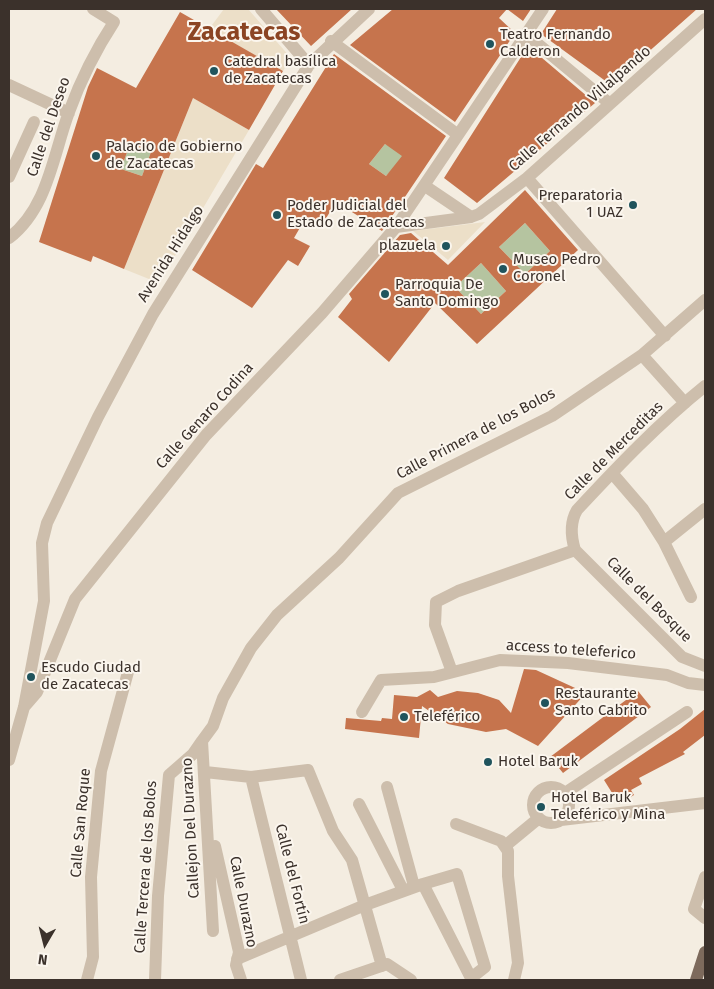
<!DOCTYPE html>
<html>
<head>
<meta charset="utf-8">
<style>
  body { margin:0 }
  #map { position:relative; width:714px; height:989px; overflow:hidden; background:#f4ede1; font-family:"Fira Sans",sans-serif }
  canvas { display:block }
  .frame { position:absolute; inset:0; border:10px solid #3b312b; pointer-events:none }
  .north { position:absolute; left:20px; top:919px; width:50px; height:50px; -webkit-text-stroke:4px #fbf6ee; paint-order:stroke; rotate:188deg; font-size:14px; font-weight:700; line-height:20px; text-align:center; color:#3b312b }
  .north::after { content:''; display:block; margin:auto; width:18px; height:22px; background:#3b312b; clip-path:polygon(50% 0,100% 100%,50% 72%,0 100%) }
</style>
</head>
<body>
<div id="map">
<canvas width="714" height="989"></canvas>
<div class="frame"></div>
<div class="north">N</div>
</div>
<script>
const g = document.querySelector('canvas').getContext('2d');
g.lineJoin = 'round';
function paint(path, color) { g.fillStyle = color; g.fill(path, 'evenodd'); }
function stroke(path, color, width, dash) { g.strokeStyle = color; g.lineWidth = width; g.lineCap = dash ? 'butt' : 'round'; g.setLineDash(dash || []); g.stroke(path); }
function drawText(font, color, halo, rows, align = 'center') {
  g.font = font + ' "Fira Sans",sans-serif'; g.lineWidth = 4; g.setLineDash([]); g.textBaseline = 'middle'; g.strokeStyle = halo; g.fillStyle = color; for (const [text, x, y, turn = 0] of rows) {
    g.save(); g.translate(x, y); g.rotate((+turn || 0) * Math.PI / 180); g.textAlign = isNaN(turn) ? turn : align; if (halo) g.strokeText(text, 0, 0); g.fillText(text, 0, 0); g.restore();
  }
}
paint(new Path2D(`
  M130 144 151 152 142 176 121 169Z
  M385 144 408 153 386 176 369 164Z
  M525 223 550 251 525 274 499 247Z
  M481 263 506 291 481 314 455 287Z`), '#b5c4a0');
paint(new Path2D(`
  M224 9H248L291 58 283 71 209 29Z
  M193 98 249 130 159 283 124 269Z
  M485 222 448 260 413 231Z`), '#ecdfc8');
paint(new Path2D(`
  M276 9H352L311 46Z
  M393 9H531L523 21 507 9 499 18 515 33 455 122 350 45Z
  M557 9H697L611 85 541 34Z
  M180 12 283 71 249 130 193 98 124 269 93 256 91 262 39 242 88 87 97 68 136 88ZM130 144 151 152 142 176 121 169Z
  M528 46 595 103 477 203 444 178Z
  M334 54 446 136 382 231 336 202 320 228 305 219 294 238 310 246 298 266 288 260 252 308 192 270 256 164 263 168ZM385 144 402 156 386 176 369 164Z
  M525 190 578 250 477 344 435 303 389 362 338 317 352 299 349 294 400 235 411 233 448 265ZM525 223 550 251 525 274 499 247ZM481 263 506 291 481 314 455 287Z
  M524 669 536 670 586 693 538 746 506 729 486 732 448 724 422 706 419 738 345 729 346 718 381 721 382 718 392 719 394 695 417 697 430 690 438 697 457 691 478 693 499 700 511 713Z
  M638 691 651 707 563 773 550 757Z
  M705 709V735L683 752 685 754 639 778 642 784 631 790 634 795 619 804 604 780 680 729Z`), '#c6744d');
stroke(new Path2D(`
  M261 9 309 65
  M526 34 609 103
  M331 41 457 134
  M9 85 69 113
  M9 177 34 122
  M527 178 665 336
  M425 186 471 217
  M396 227 543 9
  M9 238C48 208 53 155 69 112 81 79 95 51 114 22L93 9
  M642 355 685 403
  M705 386C659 423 617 467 577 510 570 522 571 537 575 550L682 657 705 666
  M612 473 643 509 664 542 691 597
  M664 542 705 509
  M452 672 435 625 436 602 458 591 575 550
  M24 707 37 692 75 599 206 435 322 313 396 227 471 217 479 214 527 178 705 19
  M362 712 381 680 434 677 500 660 568 663 667 675 688 683 705 685
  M9 760 24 707 44 601 42 543 47 523 98 417 153 314 309 65 369 9
  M205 772 251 777 308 770 333 831 352 860 382 966
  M251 777 301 980
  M387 787 414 886
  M533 805a18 18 0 1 1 36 0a18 18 0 1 1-36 0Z
  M565 793 687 712
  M359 804 403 890
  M561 820 705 803
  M456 824 501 841 508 851V876L518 963 514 980
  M215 846 239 952 236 965 241 980
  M505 846 539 818
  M705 877 694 909 705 918
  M423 884 457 874 485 967 471 978
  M213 931 202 741 213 726 223 698 251 648 277 615 339 558 398 493 552 416 642 355 705 300
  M237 959 365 905 423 884 472 980
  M87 980 93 957 91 877 101 771 128 672
  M155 980 158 896 169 775 193 754 202 741
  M340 980 387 964 411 980`), '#cdbeac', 12);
stroke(new Path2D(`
  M696 980 705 952`), '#7d6a5c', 12);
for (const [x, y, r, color] of [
  [490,44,5,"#20545d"],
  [214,71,5,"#20545d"],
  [96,156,5,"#20545d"],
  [633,205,5,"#20545d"],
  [277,215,5,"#20545d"],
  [446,246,5,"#20545d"],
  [503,269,5,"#20545d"],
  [385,294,5,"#20545d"],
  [31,677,5,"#20545d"],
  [545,703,5,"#20545d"],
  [404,717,5,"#20545d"],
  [488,762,5,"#20545d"],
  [541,807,5,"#20545d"]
]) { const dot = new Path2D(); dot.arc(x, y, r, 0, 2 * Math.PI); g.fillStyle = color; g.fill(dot); stroke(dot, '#fbf6ee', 2); }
drawText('15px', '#3b312b', '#fbf6ee', [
  ["Teatro Fernando",500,35],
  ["Calderon",500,52],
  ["Catedral basílica",224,62],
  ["de Zacatecas",224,79],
  ["Palacio de Gobierno",106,147],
  ["de Zacatecas",106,164],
  ["Preparatoria",623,196,"right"],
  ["1 UAZ",623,213,"right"],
  ["Poder Judicial del",287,206],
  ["Estado de Zacatecas",287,223],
  ["plazuela",436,246,"right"],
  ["Museo Pedro",513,260],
  ["Coronel",513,277],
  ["Parroquia De",395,285],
  ["Santo Domingo",395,302],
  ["Escudo Ciudad",41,668],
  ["de Zacatecas",41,685],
  ["Restaurante",555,694],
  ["Santo Cabrito",555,711],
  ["Teleférico",414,717],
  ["Hotel Baruk",498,762],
  ["Hotel Baruk",551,798],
  ["Teleférico y Mina",551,815]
], 'left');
drawText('15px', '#3b312b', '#fbf6ee', [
  ["Calle Fernando Villalpando",580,109,-41],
  ["Calle del Deseo",49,127,-71],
  ["Avenida Hidalgo",171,254,-58],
  ["Calle Genaro Codina",205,416,-48],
  ["Calle Primera de los Bolos",476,434,-28],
  ["Calle de Merceditas",614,451,-45],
  ["Calle del Bosque",649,600,45],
  ["access to teleferico",571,650,4],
  ["Calle San Roque",81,823,-85],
  ["Callejon Del Durazno",191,828,-93],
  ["Calle Tercera de los Bolos",146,867,-86],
  ["Calle del Fortín",292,874,76],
  ["Calle Durazno",243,902,79]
]);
drawText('bold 25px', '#8b4423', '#fbf6ee', [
  ["Zacatecas",244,33]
]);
</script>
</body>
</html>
